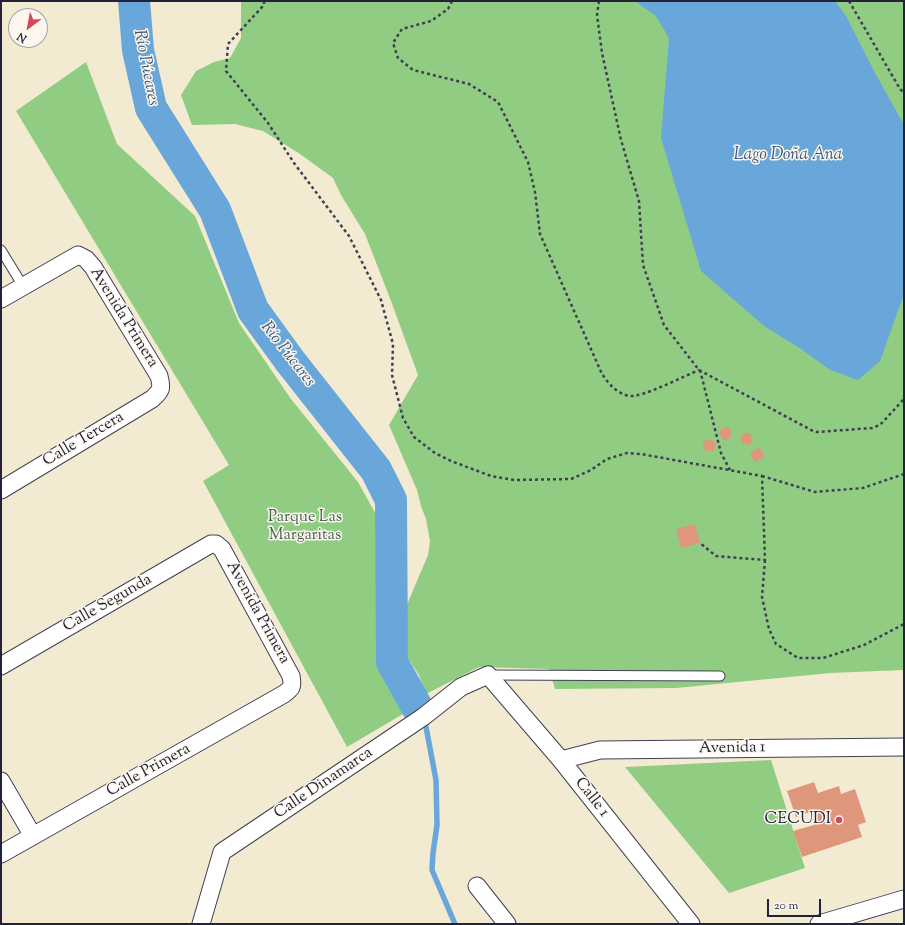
<!DOCTYPE html>
<html>
<head>
<meta charset="utf-8">
<style>
  body { margin:0 }
  #map { position:relative; width:905px; height:925px; overflow:hidden; background:#f3ead2; font-family:"Sorts Mill Goudy",serif }
  canvas { display:block }
  .frame { position:absolute; inset:0; border:2px solid #22223b; pointer-events:none }
  .north { position:absolute; left:8px; top:8px; width:40px; height:40px; box-sizing:border-box; background:#fbf7ec; border:1px solid #a4a2a5; border-radius:50%; rotate:212deg; font-size:11px; font-weight:700; line-height:16px; text-align:center; color:#22223b }
  .north::after { content:''; display:block; margin:auto; width:14px; height:18px; background:#d1495b; clip-path:polygon(50% 0,100% 100%,50% 72%,0 100%) }
  .scale { position:absolute; left:767px; top:899px; width:54px; height:18px; box-sizing:border-box; border:2px solid #22223b; border-top:0; padding-left:5px; font-size:12px; line-height:14px; white-space:nowrap; color:#22223b; -webkit-text-stroke:3px #fbf7ec; paint-order:stroke }
</style>
</head>
<body>
<div id="map">
<canvas width="905" height="925"></canvas>
<div class="frame"></div>
<div class="north">N</div>
<div class="scale">20 m</div>
</div>
<script>
const g = document.querySelector('canvas').getContext('2d');
g.lineJoin = 'round';
function paint(path, color) { g.fillStyle = color; g.fill(path, 'evenodd'); }
function stroke(path, color, width, dash) { g.strokeStyle = color; g.lineWidth = width; g.lineCap = dash ? 'butt' : 'round'; g.setLineDash(dash || []); g.stroke(path); }
function drawText(font, color, halo, rows, align = 'center') {
  g.font = font + ' "Sorts Mill Goudy",serif'; g.lineWidth = 3; g.setLineDash([]); g.textBaseline = 'middle'; g.strokeStyle = halo; g.fillStyle = color; for (const [text, x, y, turn = 0] of rows) {
    g.save(); g.translate(x, y); g.rotate((+turn || 0) * Math.PI / 180); g.textAlign = isNaN(turn) ? turn : align; if (halo) g.strokeText(text, 0, 0); g.fillText(text, 0, 0); g.restore();
  }
}
paint(new Path2D(`
  M241 1H904V670L830 673 676 688 555 689 549 669 479 667 426 694 419 675 408 658 406 607 428 555 430 541 426 519 421 506 417 490 389 425 418 375 391 301 365 234 341 195 333 178 300 154 263 131 235 124 192 125 181 95 196 71 214 62 230 58 241 38Z
  M86 62 117 144 195 216 239 323 291 399 358 482 378 518 379 645 403 714 347 747 203 481 229 465 16 111Z
  M771 760 805 868 729 893 625 767Z`), '#90cd82');
paint(new Path2D(`
  M637 1H835L846 16 874 71 904 125V294L880 361 858 380 830 370 801 349 764 326 701 271 661 138 669 38 655 15 640 5Z`), '#69a7db');
stroke(new Path2D(`
  M426 727 436 780 437 825 433 853 432 870 455 924`), '#69a7db', 5.5);
stroke(new Path2D(`
  M134 1 138 50 151 108 215 210 253 310 290 361 376 470 391 500 392 662 417 707`), '#69a7db', 32);
paint(new Path2D(`
  M728 427 732 434 729 439 723 440 719 433 722 428Z
  M744 433H750L753 440 749 445 743 444 740 437Z
  M706 440H713L716 446 713 451H706L702 445Z
  M760 448 765 456 760 460 755 462 750 454 754 450Z
  M695 524 700 543 681 548 676 529Z
  M814 782 818 793 839 786 841 794 855 789 866 822 858 825 862 837 802 857 793 831 814 825 810 812 796 817 787 791Z`), '#de977b');
const service = new Path2D(`
  M1 250 23 286
  M488 675 720 676`);
const minor = new Path2D(`
  M1 299 78 255 86 259 93 267 159 376C162 388 162 390 152 399L1 490
  M1 666 211 544H216L222 549 291 676C293 687 292 688 284 694L1 854
  M561 760 600 750 904 747
  M1 781 33 836
  M477 886 507 924
  M201 924 222 852 423 717 461 687 488 675 561 760 691 924
  M819 924 904 899`);
stroke(service, '#414052', 11);
stroke(minor, '#414052', 19);
stroke(new Path2D(`
  M264 1V5L228 44 226 71 268 123 294 163 349 236 381 300 393 344 392 375 403 418 414 437 435 453 451 461 491 476 514 480 571 479 591 470 607 459 627 453 641 454 762 476 765 560 716 556 700 543
  M452 1 448 9 431 21 402 29 393 43 398 58 413 70 469 84 498 102 528 162 535 192 540 234 602 374C609 384 617 394 630 396 641 398 687 375 699 370
  M599 1 597 15 602 53 621 140 639 201 643 265 664 325 699 370 813 431 817 432 872 428 880 425 904 399
  M849 1 900 89 904 93
  M700 370 721 453 730 470
  M762 476 815 492 863 488 904 474
  M765 560 762 597 769 629 776 644 798 658H823L864 645 904 624`), '#414052', 2.5, [3, 3]);
stroke(service, '#fff', 9);
stroke(minor, '#fff', 17);
for (const [x, y, r, color] of [
  [839,820,4,"#d1495b"]
]) { const dot = new Path2D(); dot.arc(x, y, r, 0, 2 * Math.PI); g.fillStyle = color; g.fill(dot); stroke(dot, '#fbf7ec', 1.5); }
drawText('16px', '#22223b', '#fbf7ec', [
  ["Avenida Primera",123,318,58],
  ["Calle Tercera",84,440,-31],
  ["Calle Segunda",108,604,-30],
  ["Avenida Primera",257,613,61],
  ["Avenida 1",732,749,-1],
  ["Calle Primera",149,771,-29],
  ["Calle Dinamarca",324,784,-34],
  ["Calle 1",591,798,52]
]);
drawText('16px', '#485e54', '#fbf7ec', [
  ["Parque Las",305,518],
  ["Margaritas",305,536]
]);
drawText('16px', '#22223b', '#fbf7ec', [
  ["CECUDI",831,820]
], 'right');
drawText('italic 17px', '#3e577b', '#fbf7ec', [
  ["Río Púcares",145,68,79],
  ["Lago Doña Ana",788,156],
  ["Río Púcares",287,355,52]
]);
</script>
</body>
</html>
